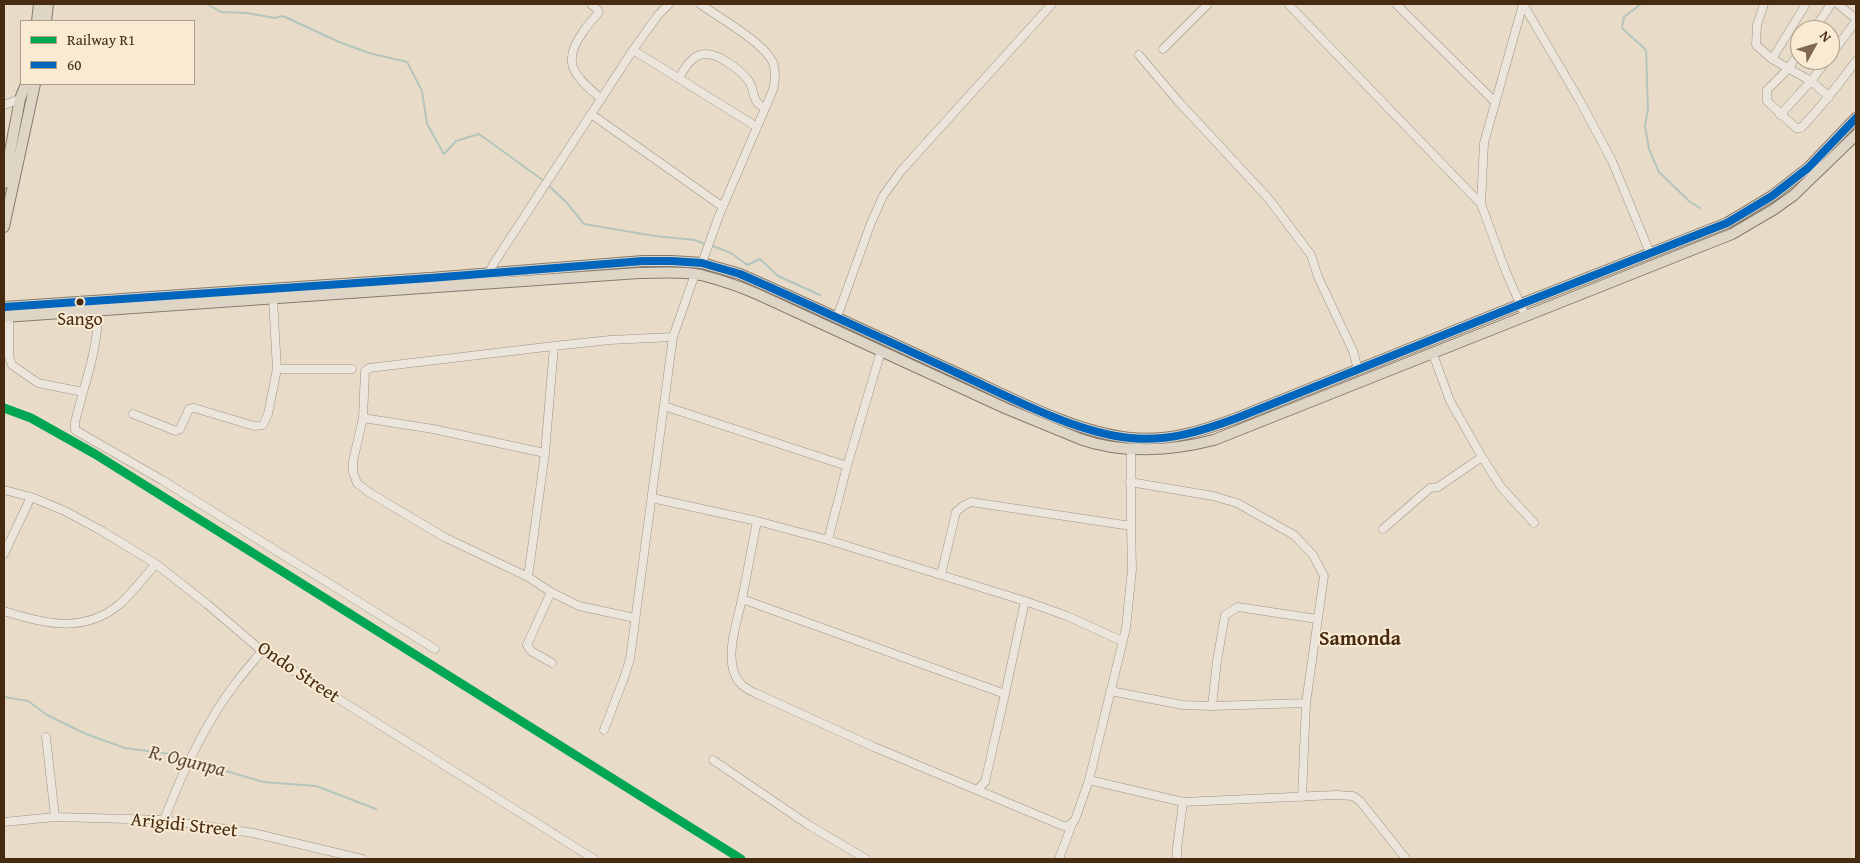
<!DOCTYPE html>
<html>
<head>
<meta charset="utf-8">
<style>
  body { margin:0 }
  #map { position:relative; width:1860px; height:863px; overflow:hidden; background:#e8dcc9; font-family:"Gentium Book Plus",serif }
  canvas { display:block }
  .frame { position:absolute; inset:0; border:5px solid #472b10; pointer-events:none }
  .legend { position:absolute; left:20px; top:20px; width:175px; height:65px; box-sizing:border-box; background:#f8ead3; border:1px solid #b19e85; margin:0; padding:6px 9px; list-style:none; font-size:15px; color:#472b10 }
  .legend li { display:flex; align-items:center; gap:10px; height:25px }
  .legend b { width:25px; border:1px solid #b19e85 }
  .north { position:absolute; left:1790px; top:20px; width:50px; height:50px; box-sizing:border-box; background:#f8ead3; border:1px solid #b19e85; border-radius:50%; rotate:51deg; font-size:14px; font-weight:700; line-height:20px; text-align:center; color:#472b10 }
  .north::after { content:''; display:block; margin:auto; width:18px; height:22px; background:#7f6951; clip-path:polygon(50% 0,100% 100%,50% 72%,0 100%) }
</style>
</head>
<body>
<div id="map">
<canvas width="1860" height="863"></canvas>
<div class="frame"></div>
<ul class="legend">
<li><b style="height:6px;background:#00a651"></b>Railway R1</li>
<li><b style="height:6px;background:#0065bd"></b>60</li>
</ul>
<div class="north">N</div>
</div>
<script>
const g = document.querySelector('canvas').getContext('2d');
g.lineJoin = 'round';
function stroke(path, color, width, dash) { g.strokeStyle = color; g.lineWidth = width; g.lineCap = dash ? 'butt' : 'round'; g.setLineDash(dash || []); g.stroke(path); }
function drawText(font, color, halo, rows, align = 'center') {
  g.font = font + ' "Gentium Book Plus",serif'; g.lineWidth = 4; g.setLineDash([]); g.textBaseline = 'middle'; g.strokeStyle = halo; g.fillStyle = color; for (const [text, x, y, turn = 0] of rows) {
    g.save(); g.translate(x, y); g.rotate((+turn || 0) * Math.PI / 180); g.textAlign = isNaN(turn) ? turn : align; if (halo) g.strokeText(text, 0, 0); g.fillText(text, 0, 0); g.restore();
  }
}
stroke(new Path2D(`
  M207 4 221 12 247 13 275 18 283 16 339 42 369 53 407 62 422 91 427 124 444 154 456 141 479 134 544 181
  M1641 4 1624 17 1622 28 1646 50 1648 109 1645 126 1649 149 1659 172 1690 202 1700 208
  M547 184 566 202 584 224 655 236 695 240 705 244
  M710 245 731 253 747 265 760 259 778 276 820 295
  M4 697 28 701 47 715 86 734 125 748 170 754 186 759
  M193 761 263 782 316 786 376 809`), '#b5c5bd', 2);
const minor = new Path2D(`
  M591 4 598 10V13C593 20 587 25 583 32 559 65 577 77 601 99
  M700 4C718 17 765 43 773 63 776 71 775 82 773 90L720 213 702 263
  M1288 4 1481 204 1506 272 1525 315
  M1396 4 1495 102
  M1523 4 1580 101 1612 161 1650 253
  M1764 4 1757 25 1756 45 1772 59 1811 81 1829 97
  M1838 4 1856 19
  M1814 30 1831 4
  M1163 49 1208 4
  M633 50 757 127
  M1800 51 1788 69 1767 90V101L1796 128H1801C1821 107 1839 84 1856 61
  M1139 55 1178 101 1268 198 1311 255 1318 277 1353 351 1358 370
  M1830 56 1856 21
  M1772 59 1806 4
  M679 78C691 55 703 46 727 62 735 67 742 72 748 80 756 91 750 101 765 108
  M4 105 20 99
  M591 114 723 207
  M1780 115 1811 81 1827 60
  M1481 204 1484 143 1523 4
  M489 273 494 263 633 50 658 15 669 4
  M9 317V357L12 365 38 383 83 392C91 365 98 340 98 311
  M837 317 871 223 883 196 901 171 1052 4
  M554 346 369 368 365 371 363 418 433 429 545 453 554 346 610 340 673 337 695 274
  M1433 354 1450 401 1482 457 1501 487 1534 523
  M277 369H352
  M83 392 75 422V430L162 480 435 649
  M664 406 847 466 881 351
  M133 414 176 431 180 429 189 409 194 408 254 426 263 425 268 414 277 369 273 299
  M363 418 353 461V472L357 483 370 493 444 537 528 577 551 592 579 606 635 618
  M1130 482 1213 496 1237 503 1294 535 1313 555 1324 576 1306 703 1302 797
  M4 490 31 497 65 511 102 531 156 564 207 604 262 651 594 859
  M652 498 757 521 828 540 847 466
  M757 521 742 599 1005 694 1025 601 828 540
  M1383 529 1430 488 1438 487 1482 457
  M4 554 31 497
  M941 575 956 512 963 506 971 502 1131 526V449
  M528 577 545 453
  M551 592 527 645 531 651 552 663
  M742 599C737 623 721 665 742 685 745 688 751 691 755 693L874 747 977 790 985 782 1005 694
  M1025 601 1067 616 1122 641
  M4 611C44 624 84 634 120 604 133 592 144 577 156 564
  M1110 691 1183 705 1212 706
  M1306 703 1212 706 1217 661 1225 615 1238 607 1317 619
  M604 730 624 678 630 659 673 337
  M46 737 55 817
  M713 760 807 824 866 859
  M1089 780 1183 802 1336 795 1353 796 1360 801 1406 859
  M977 790 1061 825 1067 827 1075 820 1089 780 1126 628 1132 569 1131 526
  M164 820C182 773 204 725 235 684 243 673 253 662 262 651
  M4 822 55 817 164 820 253 833 362 859
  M1059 859 1072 824
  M1177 859V848L1183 802`);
const major = new Path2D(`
  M37 21 39 4
  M46 21 48 4
  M4 183 20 99 26 84
  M4 227 35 84
  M4 307 430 278 643 261H672L702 263 740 274C813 306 885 340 957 373 1010 397 1073 432 1130 438 1168 442 1202 431 1237 418L1521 304 1727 223 1772 196 1808 168 1856 118
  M4 317 639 273C659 273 681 271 701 275 720 280 739 286 757 294L1007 409 1080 439C1122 454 1171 451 1214 440L1732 234 1773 210 1794 195 1856 135`);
stroke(minor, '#9d9385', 9);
stroke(major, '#867b6d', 12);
stroke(minor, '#ebe5dc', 8);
stroke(major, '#dfd5c6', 10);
stroke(new Path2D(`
  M4 307 430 278 643 261H672L702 263 740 274C813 306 885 340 957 373 1010 397 1073 432 1130 438 1168 442 1202 431 1237 418L1521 304 1727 223 1772 196 1808 168 1856 118`), '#0065bd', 8);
stroke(new Path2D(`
  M4 408 31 418 95 454 741 859`), '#00a651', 9);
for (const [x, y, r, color] of [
  [80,302,4.5,"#472b10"]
]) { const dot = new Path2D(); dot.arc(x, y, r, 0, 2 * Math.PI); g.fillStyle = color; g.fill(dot); stroke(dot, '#f8ead3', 2); }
drawText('18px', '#472b10', '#f8ead3', [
  ["Sango",80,320]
]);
drawText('19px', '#472b10', '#f8ead3', [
  ["Ondo Street",298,673,34],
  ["Arigidi Street",184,826,6]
]);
drawText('bold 20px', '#472b10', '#f8ead3', [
  ["Samonda",1360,640]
]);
drawText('italic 20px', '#5d4f3a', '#f8ead3', [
  ["R. Ogunpa",187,762,14]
]);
</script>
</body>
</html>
